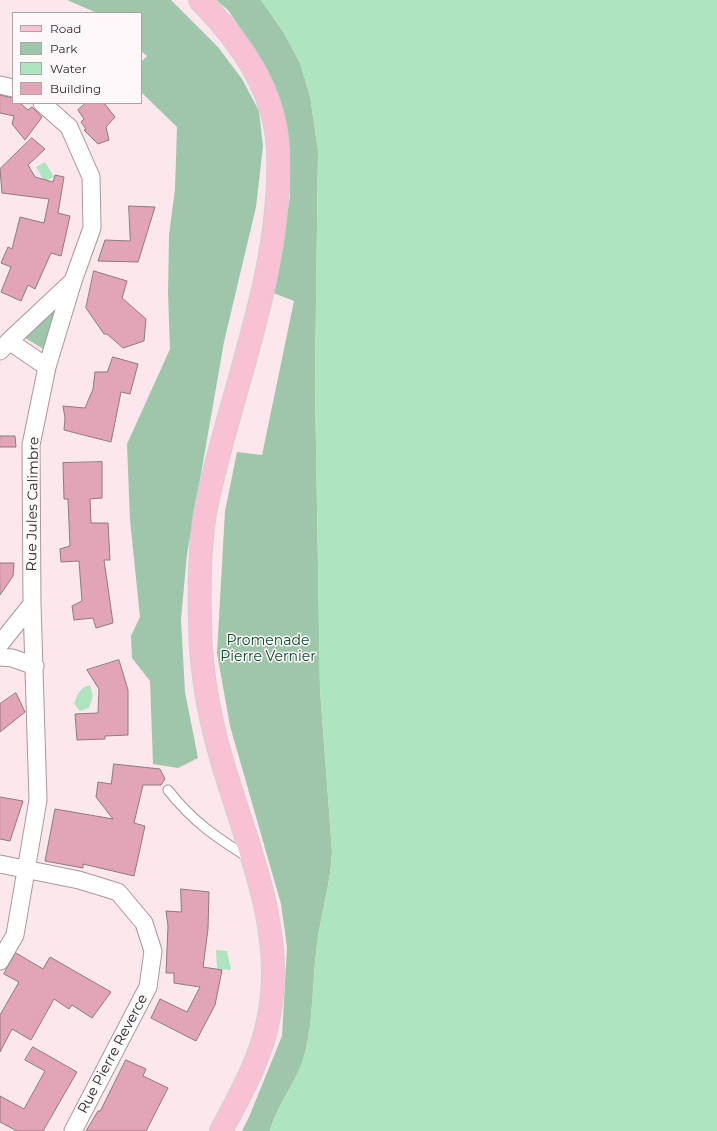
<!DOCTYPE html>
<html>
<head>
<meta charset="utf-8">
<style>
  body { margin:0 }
  #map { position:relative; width:717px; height:1131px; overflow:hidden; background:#fce7ed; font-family:Montserrat,sans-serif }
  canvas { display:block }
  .legend { position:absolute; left:12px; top:12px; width:130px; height:92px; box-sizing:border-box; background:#fdf9fa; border:1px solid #aba5a7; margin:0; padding:5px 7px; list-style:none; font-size:12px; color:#2f282a }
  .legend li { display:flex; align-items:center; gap:8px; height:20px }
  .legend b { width:20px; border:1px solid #aba5a7 }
</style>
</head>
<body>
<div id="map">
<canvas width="717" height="1131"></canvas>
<ul class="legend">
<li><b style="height:5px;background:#f8c2d4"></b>Road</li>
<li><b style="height:11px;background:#9dc6aa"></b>Park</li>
<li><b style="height:11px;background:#aee4bf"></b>Water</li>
<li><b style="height:11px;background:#e2a5b8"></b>Building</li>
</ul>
</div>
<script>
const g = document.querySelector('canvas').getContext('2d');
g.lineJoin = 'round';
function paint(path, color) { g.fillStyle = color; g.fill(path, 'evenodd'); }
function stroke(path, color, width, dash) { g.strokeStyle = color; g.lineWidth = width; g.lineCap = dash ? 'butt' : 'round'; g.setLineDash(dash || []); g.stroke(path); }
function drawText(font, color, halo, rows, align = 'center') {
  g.font = font + ' Montserrat,sans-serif'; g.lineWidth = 3; g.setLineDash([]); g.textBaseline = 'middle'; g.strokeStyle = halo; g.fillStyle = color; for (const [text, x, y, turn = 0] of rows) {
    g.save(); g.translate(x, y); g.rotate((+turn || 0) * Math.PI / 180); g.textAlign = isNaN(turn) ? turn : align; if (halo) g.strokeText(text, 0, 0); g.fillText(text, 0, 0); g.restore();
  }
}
paint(new Path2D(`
  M67 0H171L218 47 242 79 259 111 263 146 256 207 224 342 187 554 181 619 185 692 198 758 178 768 153 764 150 681 132 658 131 636 140 617 130 520 127 444 170 349 168 293 169 235 175 189 177 127 141 92V62L147 56 141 51V13H97Z
  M216 0H261L284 33 300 63 310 96 318 150 315 383 320 689 332 851C331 883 321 913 317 944 312 981 314 1017 305 1053 298 1081 277 1104 270 1131H242L249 1117 282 1036 287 947 281 904 230 726 217 653 225 511 237 452 262 455 294 301 273 293 290 197 289 172 279 99 262 61 228 10Z
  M56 303 45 350 22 336Z`), '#9dc6aa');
paint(new Path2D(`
  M261 0H717V1131H270C277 1104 298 1081 305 1053 314 1017 312 981 317 944 321 913 331 883 332 852L320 689 315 383 318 150 310 96 300 63 284 33Z
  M45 162 54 177 44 181 36 167Z
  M90 685 93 696 89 708 80 711 74 704C77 695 80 687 90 685Z
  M216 950 227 951 231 970 217 969Z`), '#aee4bf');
const building = new Path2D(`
  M0 95 13 98V103H20L28 110 32 107 42 117 25 140 12 124 14 116 0 113Z
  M86 103H104L115 117 106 127 109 140 98 144 84 130 86 129 81 122 84 119 78 110Z
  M32 138 45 149 28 165 35 177 53 182 55 175 64 177 58 213 70 216 61 256 51 253 35 289 28 285 21 301 1 292 11 267 1 263 8 247 12 249 20 217 44 223 49 199 2 193 0 169Z
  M129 206 155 207 138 262 98 261 105 240 130 241Z
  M94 271 127 281 122 298 146 319 144 341 123 348 107 334H104L86 308Z
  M113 357 138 364 130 394 121 392 111 442 64 430 65 418 63 406 85 408 93 389 95 372H107Z
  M0 436H15L16 447H0Z
  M102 462V498L90 499 91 523H108L110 560H104L113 623 96 628 93 618 74 620 72 606 82 601 79 561 61 562 60 549 70 546 68 499H64L63 463Z
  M0 563H14L13 576 0 595Z
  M119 660 128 690V735L105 736V739L77 740 75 714 98 713 99 689 87 670Z
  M16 693 25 712 0 732V704Z
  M114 764 160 769 165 779 161 785H143L134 823 145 826 134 876 83 864V868L45 861 55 809 113 819 96 797 98 782 111 784Z
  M0 797 23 801 10 841 0 839Z
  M181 889 209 892 208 929 203 967 222 970 215 1005 196 1041 151 1018 160 999 187 1012 200 987 174 983V973H166L168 926 166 911 181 912Z
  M16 953 43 969 50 957 111 992 92 1018 72 1005 69 1009 54 999 31 1040 12 1029 0 1052V1015L19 982 4 974Z
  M33 1047 77 1072 43 1131H17L0 1122V1096L24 1109 45 1071 25 1060Z
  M126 1060 146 1069 143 1076 168 1088 146 1131H86L98 1111H100Z`);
paint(building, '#e2a5b8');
stroke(building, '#8c7a7f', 1);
const lane = new Path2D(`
  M168 790C193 822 216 837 249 858`);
const street = new Path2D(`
  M0 85 13 88
  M9 341 73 281
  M0 351 9 341 47 367
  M0 644 32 604
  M0 657 12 658 35 666
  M0 864 79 880 118 892 144 923 153 951 148 987 73 1131
  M0 961 15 935 38 800 32 604 31 445 47 367 73 281 92 228 91 177 69 127 42 103`);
const primary = new Path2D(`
  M200 0C240 41 275 90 278 149 283 271 232 386 207 503 199 541 199 583 200 621 200 679 213 736 231 790 254 863 284 939 269 1016 262 1057 240 1095 221 1131`);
stroke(lane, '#aa969c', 11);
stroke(street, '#aa969c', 19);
stroke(primary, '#d1d0d0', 24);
stroke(lane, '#fff', 9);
stroke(street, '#fff', 17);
stroke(primary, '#f8c2d4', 22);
drawText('14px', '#2f282a', '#fdf9fa', [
  ["Rue Jules Calimbre",33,504,-89],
  ["Rue Pierre Reverce",113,1054,-62]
]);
drawText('14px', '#074927', '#fdf9fa', [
  ["Promenade",268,641],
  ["Pierre Vernier",268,657]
]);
</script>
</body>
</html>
